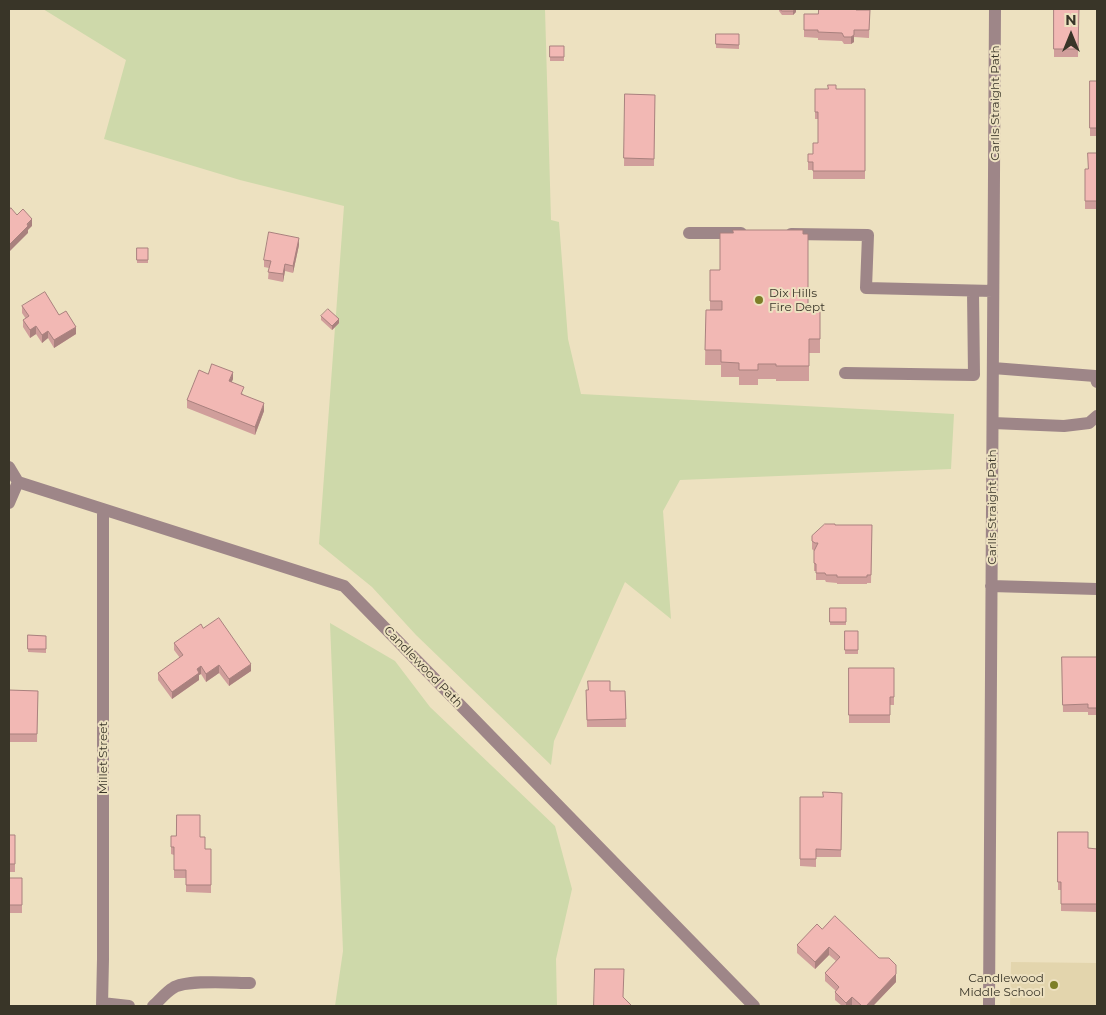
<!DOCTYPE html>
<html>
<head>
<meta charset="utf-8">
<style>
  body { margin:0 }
  #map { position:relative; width:1106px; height:1015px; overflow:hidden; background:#ede1c0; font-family:Montserrat,sans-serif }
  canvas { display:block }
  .frame { position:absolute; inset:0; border:10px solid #393528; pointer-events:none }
  .north { position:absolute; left:1046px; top:10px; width:50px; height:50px; -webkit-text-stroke:4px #ede1c0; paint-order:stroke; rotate:0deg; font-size:14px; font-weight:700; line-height:20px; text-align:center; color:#393528 }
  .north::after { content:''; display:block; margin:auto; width:18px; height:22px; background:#393528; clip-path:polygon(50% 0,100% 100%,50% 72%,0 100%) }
</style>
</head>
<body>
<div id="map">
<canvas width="1106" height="1015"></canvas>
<div class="frame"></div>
<div class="north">N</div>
</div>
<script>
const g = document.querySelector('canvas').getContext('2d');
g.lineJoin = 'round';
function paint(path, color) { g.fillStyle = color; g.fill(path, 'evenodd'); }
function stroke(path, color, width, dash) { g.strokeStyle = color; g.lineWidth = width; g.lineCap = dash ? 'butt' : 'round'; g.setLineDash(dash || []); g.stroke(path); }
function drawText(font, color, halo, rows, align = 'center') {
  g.font = font + ' Montserrat,sans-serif'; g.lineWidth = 4; g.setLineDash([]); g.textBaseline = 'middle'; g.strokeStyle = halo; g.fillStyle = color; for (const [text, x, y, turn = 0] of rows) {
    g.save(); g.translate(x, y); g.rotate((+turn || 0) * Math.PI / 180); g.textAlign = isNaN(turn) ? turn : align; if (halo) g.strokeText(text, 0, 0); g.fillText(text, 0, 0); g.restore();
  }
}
paint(new Path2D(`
  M1011 962 1097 963V1006H1010Z`), '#e3d5ad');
paint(new Path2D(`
  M43 9H545L551 220 559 222 568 339 581 394 954 414 951 469 680 480 663 511 671 619 625 582 554 741 551 765 416 635 372 587 319 544 344 206 240 180 104 139 126 60Z
  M330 623 395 661 430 707 555 826 572 889 556 959 557 1006H335L343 951Z`), '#ced9aa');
stroke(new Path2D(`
  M689 233H741
  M791 234 868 235 866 288 993 291
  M993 368 1095 376 1097 382
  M845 373 974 375 973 292
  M993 423 1064 426 1089 423 1097 416
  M9 467 18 482 344 586 754 1006
  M9 503 18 482
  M991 586 1097 589
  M102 1003 129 1006
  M102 1006 103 959V510
  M153 1006C159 1001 166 992 173 988 186 979 233 983 250 983
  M989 1006 995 9`), '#9e8688', 12);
paint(new Path2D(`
  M779 9H796V12L793 15H782L779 11Z
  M1054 9H1079L1078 57H1054Z
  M857 10H870L869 38 854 37V42L851 44H844L842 41 818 40V38L804 37V14H818Z
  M716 34H739V49L716 48Z
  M550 46H564V61H550Z
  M1090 81H1097V136H1090Z
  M815 89H865V179H813V170H808V154H813L818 143V119H815Z
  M625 94 655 95 654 166H624Z
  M1097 153V209H1085V169H1088Z
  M299 245 293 273 285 271 283 282 268 279 269 268 264 267V260Z
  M137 248H148V263H137Z
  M710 270 808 309H820V353H809V381H776V379H758V385H739V377H721V365H705L706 310H710Z
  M22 306 59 315 76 334 54 348 48 338 42 343 36 334 30 338 23 327V320L26 319 22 313Z
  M321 316 339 323 332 330 321 320Z
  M208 374 233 379 231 382 244 395 264 411 255 435 187 408V400Z
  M835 525H872L871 583H867V584H837V583L826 582 825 580H816V571H814V551L812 549V536Z
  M830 608H846V625H830Z
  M203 628 251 671 229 686 219 673 206 682 201 674 199 675V680L172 699 158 680V673L180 658 174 650V643Z
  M845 631H858V654H845Z
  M28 635 46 636V653L28 652Z
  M1062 657H1097V715H1088V712H1063Z
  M849 668H894V705H890V723H849Z
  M9 690 38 691 37 742H9Z
  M586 690 625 691 626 727H587Z
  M842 793 841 857H816V867L800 866V797H823Z
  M1058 832 1088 848 1097 849V912L1061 911V890H1058Z
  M9 835H15V872H9Z
  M171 836 200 837 205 849H211V893L186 892V878H174V855L171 854Z
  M9 878H22V913H9Z
  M822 929 896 982 873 1006H854L852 1005 851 1006H842L835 1000V992L836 991 825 981V973L836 961 829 955 815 969 797 953V945Z`), '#d09e9b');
paint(new Path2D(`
  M796 9V12L793 15V11Z
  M854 35V42L851 44V37Z
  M32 219V226L28 230V233L9 252V245Z
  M299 238V245L293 273V266Z
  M285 264V271L283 282V274Z
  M339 319V323L332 330V326Z
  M36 326V334L30 338V330Z
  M76 327V334L54 348V340Z
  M48 331V338L42 343V335Z
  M233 372V379L229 389V381Z
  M264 403V411L255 435V427Z
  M251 664V671L229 686V679Z
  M219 665V673L206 682V674Z
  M201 666V674L199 675V680L172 699V692L197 669Z
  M829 947V955L815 969V962Z
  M896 974V982L873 1006H866Z
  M852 997V1005L851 1006H846V1003Z`), '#a9817e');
const building = new Path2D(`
  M780 9H796L793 11H782Z
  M819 9H856V10H870L869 30H854V35L851 37H844L842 33 818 32V30H804V14H818Z
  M1054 9H1079L1078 49H1054Z
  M716 34H739V45L716 44Z
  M550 46H564V57H550Z
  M1090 81H1097V128H1090Z
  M828 85H836V89H865V171H813V162H808V154H813V143H818V112H815V89H828Z
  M625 94 655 95 654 159 624 158Z
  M1088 153H1097V201H1085V169H1088Z
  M11 208 17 215 23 209 32 219 27 224 28 226 9 245V211Z
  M733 230H803V234H808V309H820V339H809V366H776V364H758V370H739V363L721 362V350H705L706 310H722V301H710V270H720V233H733Z
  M269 232 299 238 293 266 285 264 283 274 268 272 271 261 264 260Z
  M137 248H148V260H137Z
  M45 292 59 315 66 311 76 327 54 340 48 331 42 335 36 326 30 330 23 320 29 316 22 306Z
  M328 309 339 319 332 326 321 316Z
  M212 364 233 372 229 381 244 387 241 394 264 403 255 427 187 400 199 370 208 374Z
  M825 524H835V525H872L871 575H867V577H837V575H826L825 573H816V564L814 563V551L818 543H815L812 541V536Z
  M830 608H846V622H830Z
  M219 618 251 664 229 679 219 665 206 674 201 666 197 669 199 673 172 692 158 673 183 655 174 643 201 624 203 628Z
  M845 631H858V650H845Z
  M28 635 46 636V649H28Z
  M1062 657H1097V708H1088V704L1063 705Z
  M849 668H894V697H890V715H849Z
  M588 681H610V691H625L626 719 587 720 586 690H588Z
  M9 690 38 691 37 734H9Z
  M823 792 842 793 841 850 816 849V859H800V797H823Z
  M177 815H200V837H205V849H211V885H186V870H174V847H171V836H176Z
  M1058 832H1088V848L1097 849V904H1061V882H1058Z
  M9 835H15V864H9Z
  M9 878H22V905H9Z
  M835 916 879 958H889L896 965V974L866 1006H862L852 997 846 1003 835 992 839 987 825 973 840 957 829 947 815 962 797 945 817 924 822 929Z
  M595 969H624L623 997 632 1006H594Z`);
paint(building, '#f2b8b4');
stroke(building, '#a9817e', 1);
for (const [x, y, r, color] of [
  [759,300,5,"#7d7f28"],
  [1054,985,5,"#7d7f28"]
]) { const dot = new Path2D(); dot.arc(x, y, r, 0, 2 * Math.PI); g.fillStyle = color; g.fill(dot); stroke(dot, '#ede1c0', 2); }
drawText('12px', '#393528', '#ede1c0', [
  ["Carlls Straight Path",995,103,-90],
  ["Carlls Straight Path",992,507,-90],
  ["Candlewood Path",423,667,46],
  ["Millet Street",103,758,-90]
]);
drawText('12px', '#393528', '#ede1c0', [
  ["Dix Hills",769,293],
  ["Fire Dept",769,307],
  ["Candlewood",1044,978,"right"],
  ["Middle School",1044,992,"right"]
], 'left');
</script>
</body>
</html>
